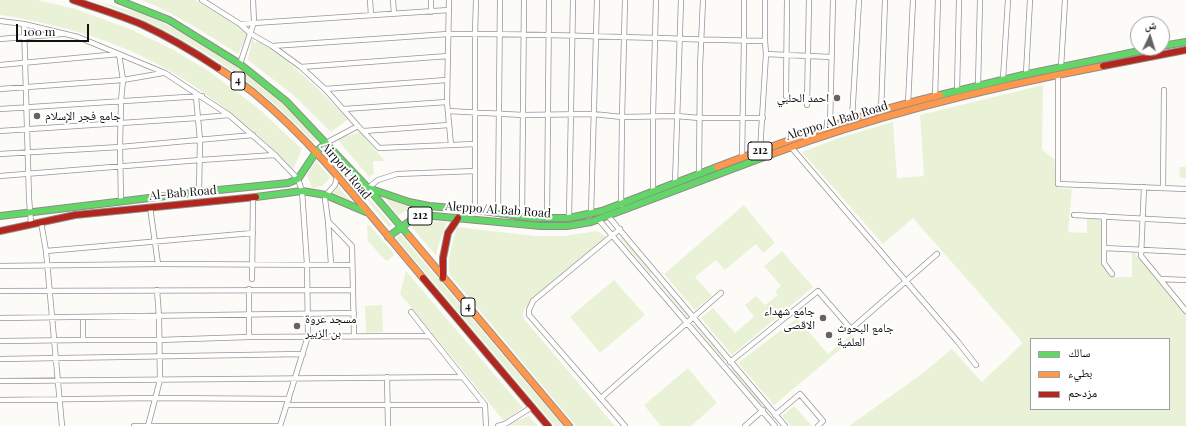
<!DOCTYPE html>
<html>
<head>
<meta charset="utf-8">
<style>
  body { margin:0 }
  #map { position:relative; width:1186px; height:426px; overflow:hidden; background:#fdfbf7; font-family:"Playfair Display","Noto Naskh Arabic",serif }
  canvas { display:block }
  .legend { position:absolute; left:1030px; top:338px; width:140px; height:72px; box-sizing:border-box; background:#fff; border:1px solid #a0a0a0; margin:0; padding:5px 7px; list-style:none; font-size:12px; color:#111 }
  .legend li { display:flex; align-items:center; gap:8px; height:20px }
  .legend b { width:20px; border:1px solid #a0a0a0 }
  .north { position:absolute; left:1130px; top:16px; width:40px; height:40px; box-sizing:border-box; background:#fff; border:1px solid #a0a0a0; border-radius:50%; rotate:4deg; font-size:11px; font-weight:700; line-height:16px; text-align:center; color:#111 }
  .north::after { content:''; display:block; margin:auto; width:14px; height:18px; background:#646362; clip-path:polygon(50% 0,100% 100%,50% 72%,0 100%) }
  .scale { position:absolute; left:16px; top:24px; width:73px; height:18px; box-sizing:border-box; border:2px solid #111; border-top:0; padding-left:5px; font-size:12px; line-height:14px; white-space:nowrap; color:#111; -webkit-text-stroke:3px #fff; paint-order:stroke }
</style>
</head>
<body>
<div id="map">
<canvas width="1186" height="426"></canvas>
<ul class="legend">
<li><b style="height:5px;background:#63d668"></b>سالك</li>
<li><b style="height:5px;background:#ff974d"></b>بطيء</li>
<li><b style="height:5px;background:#b3261e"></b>مزدحم</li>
</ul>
<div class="north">ش</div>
<div class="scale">100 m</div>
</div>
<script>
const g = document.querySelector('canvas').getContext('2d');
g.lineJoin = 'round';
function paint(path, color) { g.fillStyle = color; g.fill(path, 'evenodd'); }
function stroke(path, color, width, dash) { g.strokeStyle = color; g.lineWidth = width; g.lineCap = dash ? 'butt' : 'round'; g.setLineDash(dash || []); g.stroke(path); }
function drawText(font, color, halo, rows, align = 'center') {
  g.font = font + ' "Playfair Display","Noto Naskh Arabic",serif'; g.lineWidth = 4; g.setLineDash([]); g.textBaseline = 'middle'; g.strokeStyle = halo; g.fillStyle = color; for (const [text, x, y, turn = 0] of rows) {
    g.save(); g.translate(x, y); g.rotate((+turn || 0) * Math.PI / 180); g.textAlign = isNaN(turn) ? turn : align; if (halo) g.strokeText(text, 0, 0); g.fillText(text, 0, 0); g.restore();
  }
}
paint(new Path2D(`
  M0 0H37L75 9 130 29 172 49 210 72 258 108 302 149 293 170C278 152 262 139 244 124 217 101 188 80 157 64 109 38 53 23 0 15Z
  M92 0 147 15 166 24 193 39 237 67 262 85 284 104 318 139 314 142C302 131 291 119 279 108 244 77 204 50 163 29 140 18 116 9 92 0Z
  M142 0H195L221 14 248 34 238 54C207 34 176 14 142 0Z
  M252 39 255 43 259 41 286 60 317 88 348 119 331 132 292 94 248 60Z
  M1043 85 1042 150 1054 159 1057 188 1072 189 1068 232 1087 233V219H1102V264L1112 277H1132V250L1186 313V426H849L919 376 952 349 982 382 1023 343 913 218 883 244 802 152 839 138 893 122 897 178 924 176 920 115ZM1031 339H1169V409H1031Z
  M360 132 385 161H373L374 174 369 177 337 139Z
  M327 152C349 176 371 200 392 225L389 227 366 199 348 183 324 155Z
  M316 161 330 177C326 185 320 187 312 188L307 175Z
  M1179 167H1186V179L1180 177Z
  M338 186 351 201V202L329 194 335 191Z
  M385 198 411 207 398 216Z
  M744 205 775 243 763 253 756 244 725 270 716 260 695 277 712 296 695 310 664 274Z
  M420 221 447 222 438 246 436 256 411 226Z
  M369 225 393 252 394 255 387 261 385 260 368 241 367 226Z
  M457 227 535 236H564L597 231 605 236V241L524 309 523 315 524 319 615 426H576L450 275C446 259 453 242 457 227Z
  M400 234 563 426H555L396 238Z
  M621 236 652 272 650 274 620 238Z
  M782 251 813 287 732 355 701 318 713 308 735 333 754 317 745 305 756 296 765 305 778 295 775 291 781 286 764 266Z
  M406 271 523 408 504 421 400 294Z
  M614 280 645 315 600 353 570 317Z
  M658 280 688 316 687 317 657 281Z
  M382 305 383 332 366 333 365 306Z
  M797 318 828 354 852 334 855 337 774 405 738 363Z
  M695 324 725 360 724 361 694 325Z
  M688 368 717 403 691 426H661L644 405Z
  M732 368 763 404 761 405 730 369Z
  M794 406 811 425 809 426H791L782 416Z
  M529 416 538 426 506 425Z`), '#e9f2d7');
const street = new Path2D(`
  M202 0 240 24 251 34 272 46 301 67 325 89 358 126 379 148 475 144
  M370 0 371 15
  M393 0 394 14
  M449 0 447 102 451 145
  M431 12V0
  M0 21 24 24 78 37 165 73 229 115 275 155 298 179 302 191 307 264 308 336 280 426
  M24 24 29 198 31 224
  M240 24 449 10
  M0 39 62 34
  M272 46 448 34C554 33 659 39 765 41
  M766 54 831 57
  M240 64 254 22 253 0
  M0 65 119 54 123 80 121 101 120 147 121 201
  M301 67 448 56
  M1061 67 1065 0
  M1026 74 1030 0
  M1058 75V184L1186 189
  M1003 79 1008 0
  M978 86 980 0
  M0 89 123 80 163 73
  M325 89 447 80
  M957 91 959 0
  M786 96 787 0
  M196 97 200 140 199 192
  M935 97 938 0
  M908 104 913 0
  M807 105 809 0
  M0 109 202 96
  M344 109 447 102
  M448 111 523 115 593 114 622 117 677 116 699 118H763
  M881 112 885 0
  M852 119 859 0
  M830 126 833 0
  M0 131 197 118 229 115
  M364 131 449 125
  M326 143 358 126
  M791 147 958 342 976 365
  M760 151 766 54 765 41V0
  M0 154 120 147 253 135
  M742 157 744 40V0
  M699 174 700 66 703 0
  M0 176 200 160 275 155
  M675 183 681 0
  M1144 187 1141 256 1186 311
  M368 188 378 180 397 174 475 171
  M1163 188 1164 90
  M653 191V116L656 0
  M621 205 622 117 625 0
  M150 207 158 264
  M475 210V34L476 0
  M498 214 500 0
  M591 214 597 0
  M1074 215 1186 221
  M608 216 785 426
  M1104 216V263L1112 274
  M522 217 524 0
  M547 218 549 0
  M569 218 573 0
  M599 220 775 426
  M328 221 352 246 354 336
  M41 222 46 251 62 426
  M620 229 533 301 529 310V315L625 426
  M1104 248 1186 252
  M46 251 253 233
  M331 264 328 221 325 199 326 195 335 185 337 177
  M0 266 158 264 352 265
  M252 279 253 197
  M1160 279 1186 280
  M249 289V337
  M0 291 353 290
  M411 312 485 405 486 426
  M83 317V340
  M0 318 354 313
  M0 341 83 340H159L249 337 430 336
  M0 359 303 354
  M730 362 818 291 851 329 937 254
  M387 377 388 426
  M0 381C154 380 308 378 462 377
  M601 398 721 293
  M0 400 155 398 289 399
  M287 405H485
  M775 415 800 394 823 421 818 426
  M134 426H280
  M148 426 160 380 159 317 157 290
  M498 426 505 424 532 407
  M745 426 763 410`);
const fast = new Path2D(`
  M118 0 169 20 240 64 286 101 368 188 409 236
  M1162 46 1186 42
  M940 95 1023 75 1154 48
  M368 188 409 202 429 206 476 210 534 218H569L602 211 717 167
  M256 197 302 191 326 195 366 212
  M0 216 199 192 288 183 298 179 316 152 326 143
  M388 237 414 218 423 215 541 226H567L591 222 772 154`);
const slow = new Path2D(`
  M218 68C230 76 244 85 255 94 318 146 370 216 423 278
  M772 154C879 114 992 87 1103 66
  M717 167C790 139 864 113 940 95
  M409 236 569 426`);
const jam = new Path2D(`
  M73 0C96 8 120 15 143 25 169 37 194 52 218 68
  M1103 66 1186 50
  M0 231 75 215 256 197
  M423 278 548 426
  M443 278V258L448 233 458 218`);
stroke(street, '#979695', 6);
stroke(fast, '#8e8d8b', 8);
stroke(slow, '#8e8d8b', 8);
stroke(jam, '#8e8d8b', 8);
stroke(street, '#fffefe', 4.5);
stroke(fast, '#63d668', 6);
stroke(slow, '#ff974d', 6);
stroke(jam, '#b3261e', 6);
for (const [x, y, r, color] of [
  [837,98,4,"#646362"],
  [37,116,4,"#646362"],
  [823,318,4,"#646362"],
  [297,326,4,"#646362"],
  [829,335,4,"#646362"]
]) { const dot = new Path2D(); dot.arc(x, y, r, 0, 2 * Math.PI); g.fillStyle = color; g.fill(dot); stroke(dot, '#fff', 1.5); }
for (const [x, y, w] of [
  [238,81,14],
  [760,151,24],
  [420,216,24],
  [468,307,14]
]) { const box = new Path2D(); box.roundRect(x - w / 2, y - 9, w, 18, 3); g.fillStyle = '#fff'; g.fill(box); stroke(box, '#111', 1); }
drawText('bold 11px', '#111', null, [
  ["4",238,81],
  ["212",760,151],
  ["212",420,216],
  ["4",468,307]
]);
drawText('12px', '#111', '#fff', [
  ["احمد الحلبي",829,98,"right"],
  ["جامع فجر الإسلام",45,116],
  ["جامع شهداء",815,311,"right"],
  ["الاقصى",815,325,"right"],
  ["مسجد عروة",305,319],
  ["بن الزبير",305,333],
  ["جامع البحوث",837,328],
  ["العلمية",837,342]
], 'left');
drawText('12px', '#111', '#fff', [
  ["Aleppo/Al Bab Road",837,121,-17],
  ["Airport Road",346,171,50],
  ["Al-Bab Road",183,193,-5],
  ["Aleppo/Al Bab Road",498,210,4]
]);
</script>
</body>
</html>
